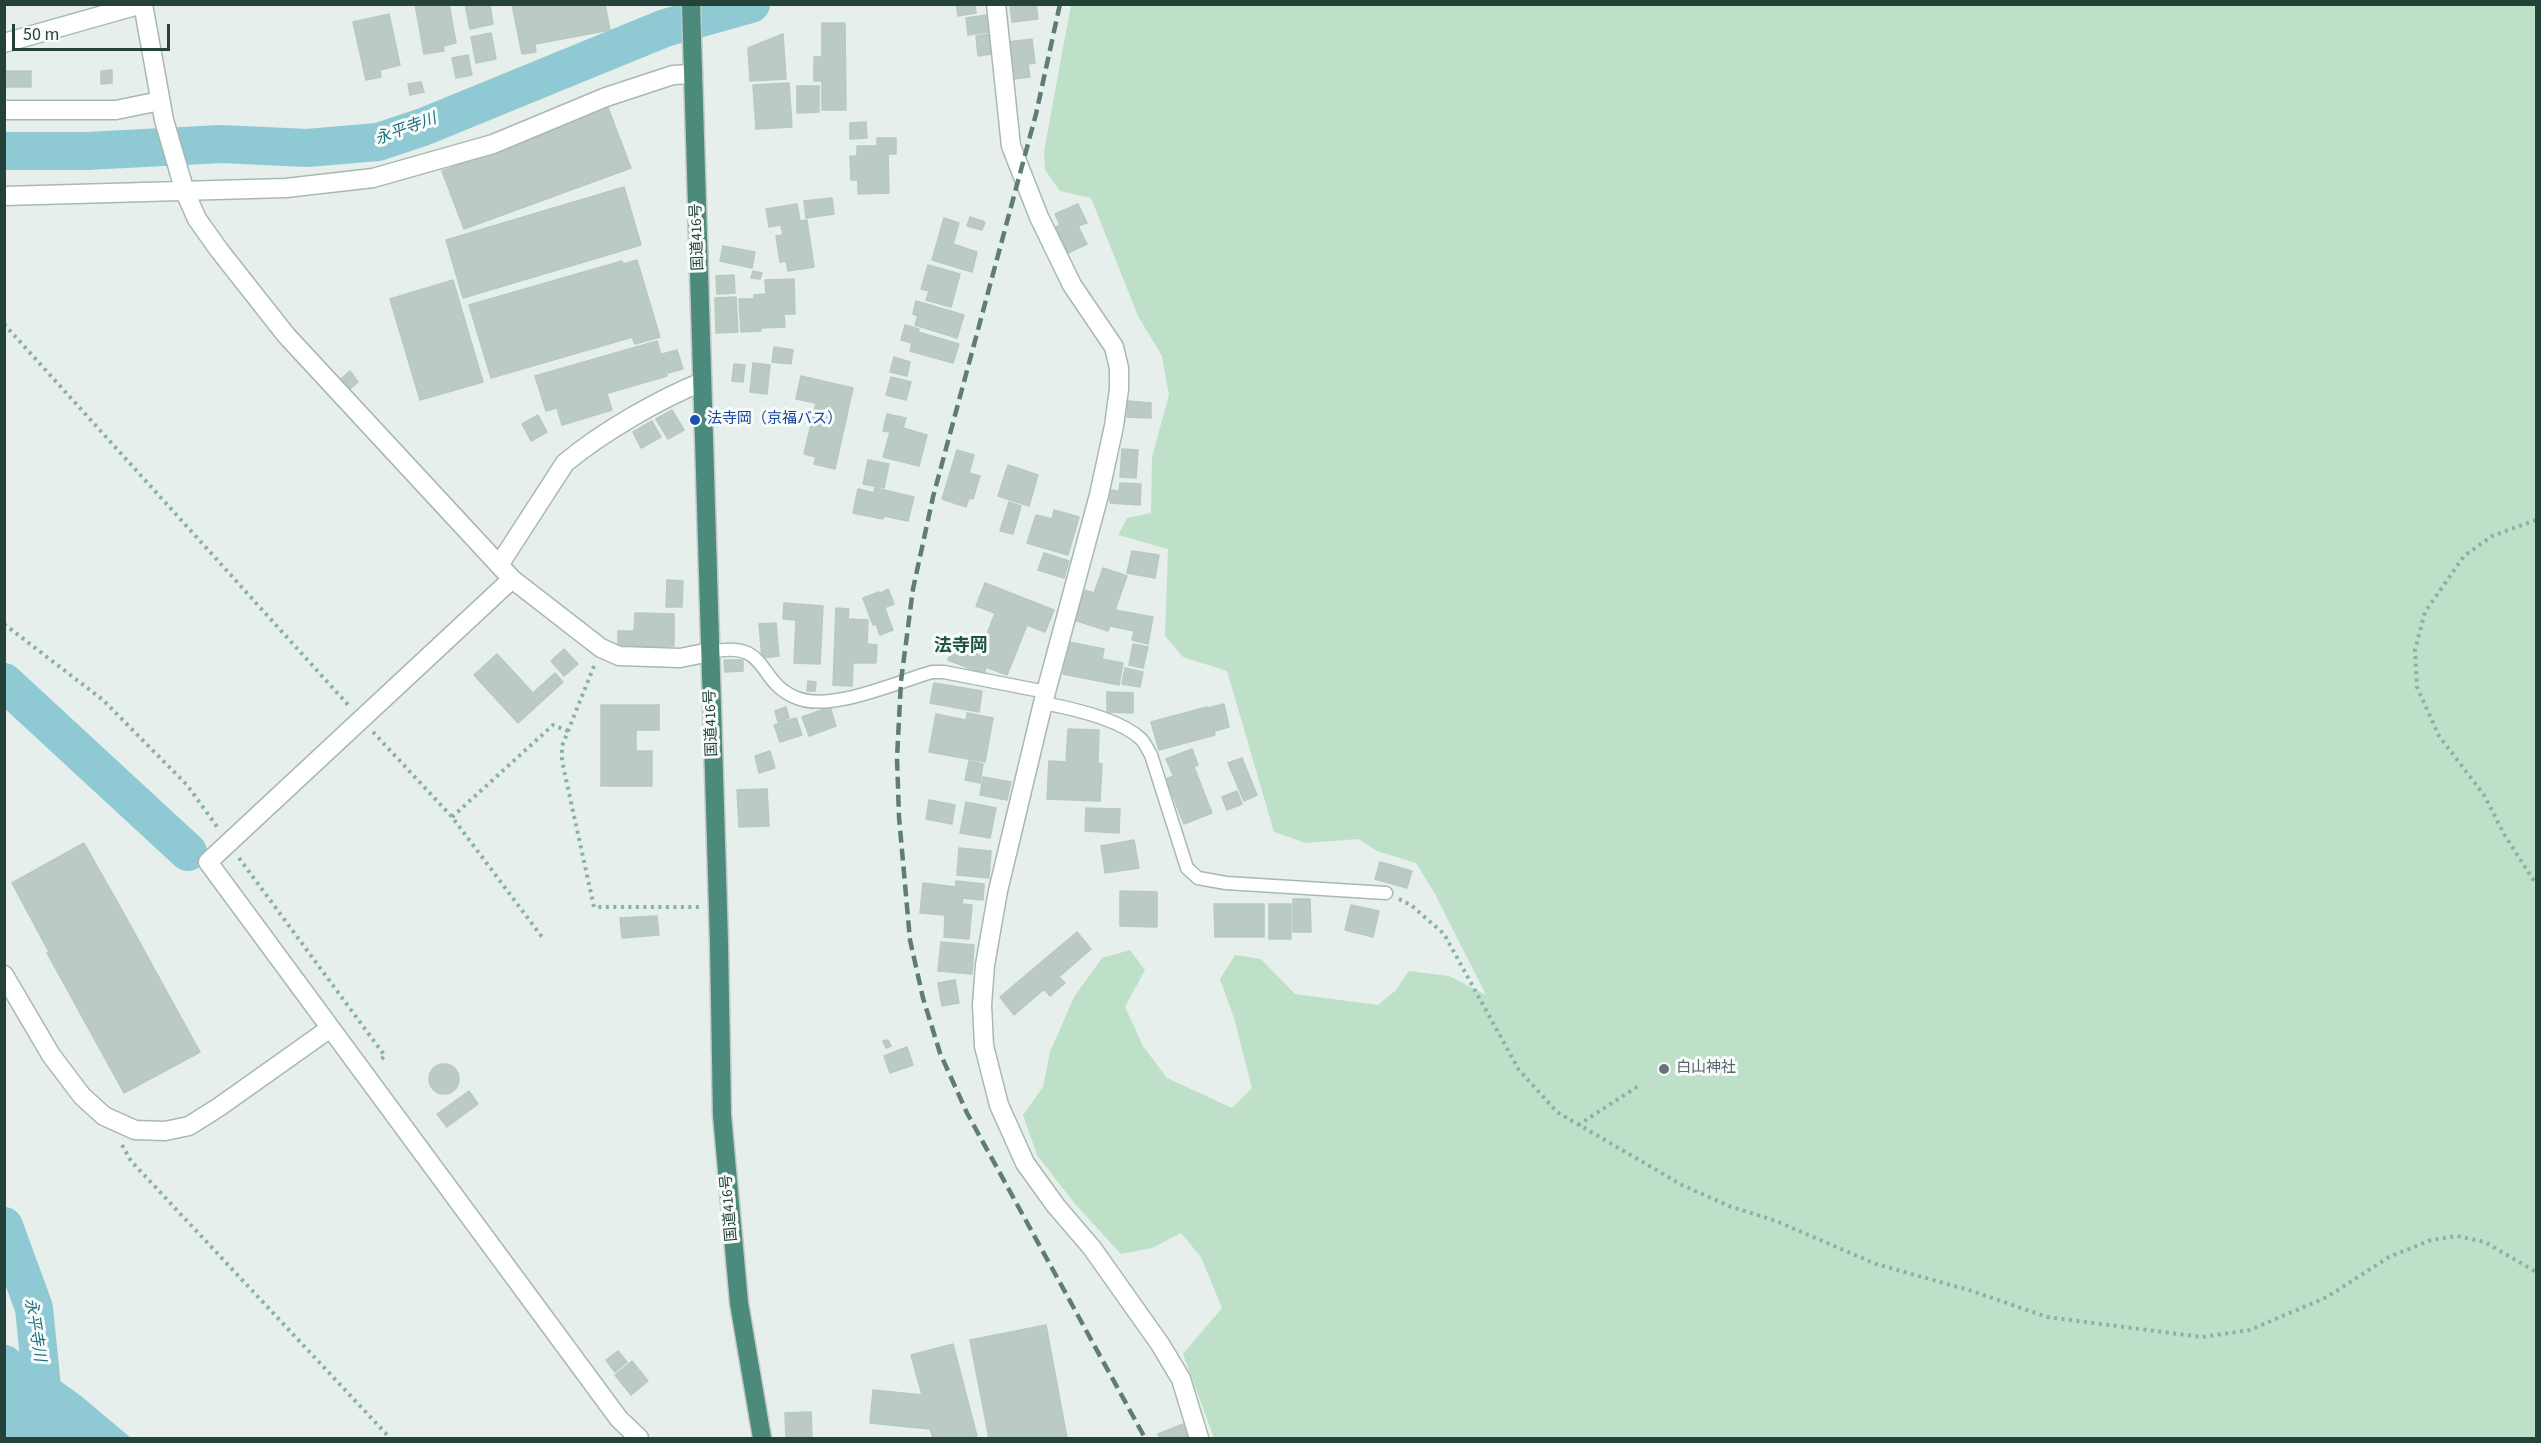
<!DOCTYPE html>
<html>
<head>
<meta charset="utf-8">
<style>
  body { margin:0 }
  #map { position:relative; width:2541px; height:1443px; overflow:hidden; background:#e6efeb; font-family:"Source Sans 3",sans-serif }
  canvas { display:block }
  .frame { position:absolute; inset:0; border:6px solid #24423a; pointer-events:none }
  .scale { position:absolute; left:12px; top:24px; width:158px; height:27px; box-sizing:border-box; border:3px solid #24423a; border-top:0; padding-left:8px; font-size:18px; line-height:21px; white-space:nowrap; color:#24423a; -webkit-text-stroke:4px #f7fbf9; paint-order:stroke }
</style>
</head>
<body>
<div id="map">
<canvas width="2541" height="1443"></canvas>
<div class="frame"></div>
<div class="scale">50 m</div>
</div>
<script>
const g = document.querySelector('canvas').getContext('2d');
g.lineJoin = 'round';
function paint(path, color) { g.fillStyle = color; g.fill(path, 'evenodd'); }
function stroke(path, color, width, dash) { g.strokeStyle = color; g.lineWidth = width; g.lineCap = dash ? 'butt' : 'round'; g.setLineDash(dash || []); g.stroke(path); }
function drawText(font, color, halo, rows, align = 'center') {
  g.font = font + ' "Source Sans 3","Noto Sans JP",sans-serif'; g.lineWidth = 6; g.setLineDash([]); g.textBaseline = 'middle'; g.strokeStyle = halo; g.fillStyle = color; for (const [text, x, y, turn = 0] of rows) {
    g.save(); g.translate(x, y); g.rotate((+turn || 0) * Math.PI / 180); g.textAlign = isNaN(turn) ? turn : align; if (halo) g.strokeText(text, 0, 0); g.fillText(text, 0, 0); g.restore();
  }
}
paint(new Path2D(`
  M1071 5H2536V1438H1214L1183 1354 1222 1308 1201 1257 1181 1233 1152 1248 1121 1254 1075 1204 1037 1155 1023 1115 1043 1087 1050 1052 1074 997 1102 958 1130 950 1145 970 1125 1007 1143 1046 1167 1078 1232 1108 1252 1088 1234 1018 1220 979 1235 955 1261 959 1295 994 1378 1005 1395 991 1409 971 1449 976 1486 995 1435 894 1416 863 1377 851 1358 839 1306 843 1274 832 1227 671 1183 657 1165 636 1168 549 1118 535 1127 518 1151 513 1152 457 1169 395 1162 356 1138 316 1091 198 1060 191 1045 170 1044 151Z`), '#bfe0c8');
paint(new Path2D(`
  M4 1344 13 1347 81 1396 131 1438H5Z`), '#8ec9d4');
stroke(new Path2D(`
  M4 151H87L221 144 307 148 378 142 423 127 665 28 751 4
  M4 682 188 852
  M4 1226 34 1308 43 1397 41 1438`), '#8ec9d4', 38);
const building = new Path2D(`
  M415 4H449L456 43 443 46 444 51 424 54Z
  M465 4H492L490 5 493 24 470 29Z
  M512 4H605L610 30 535 44 536 52 522 54Z
  M956 4H975L976 13 958 16Z
  M1010 4H1036L1038 19 1012 22Z
  M389 14 400 65 380 70 381 77 366 80 353 22Z
  M986 15 988 32 968 35 966 18Z
  M822 23H845L846 110H822V81H814V57H822Z
  M491 33 496 59 476 63 471 37Z
  M783 34 786 79 750 81 748 48Z
  M989 34 991 54 978 56 976 36Z
  M1032 39 1035 63 1028 64 1030 77 1013 79 1008 42Z
  M468 55 472 75 456 78 452 58Z
  M112 70V83L101 84V71Z
  M4 71H31V87H4Z
  M421 82 424 92 410 95 408 84Z
  M789 83 792 127 756 129 753 85Z
  M797 86H819V112L797 113Z
  M607 105 631 168 464 229 442 171 566 125 564 121Z
  M866 122 867 138 850 139V123Z
  M877 138H896V154H888L889 193 858 194V180H851L850 156H857V146H877Z
  M624 187 641 245 463 298 446 240Z
  M832 198 834 214 806 218 804 201Z
  M797 204 800 221 807 220 814 267 788 271 786 261 780 262 776 236 783 235 781 225 769 227 766 209Z
  M1078 204 1087 223 1078 226 1087 244 1068 253 1056 227 1060 225 1055 214Z
  M970 217 985 222 982 230 967 226Z
  M944 218 959 223 953 244 977 252 972 272 932 260Z
  M723 246 755 252 752 268 720 261Z
  M637 260 660 337 635 344 632 337 643 334 623 264Z
  M622 261 643 334 491 378 469 305Z
  M928 265 960 274 951 307 926 300 929 291 921 289Z
  M753 271 762 273 760 279 751 278Z
  M734 275 735 293 717 294 716 276Z
  M794 279 795 314H784L785 327 761 328V331L741 332 739 299H754V295L766 294 765 280Z
  M453 280 483 382 420 400 390 299Z
  M736 297 738 332 716 333 715 298Z
  M916 301 964 315 957 338 915 325 918 316 913 314Z
  M905 325 919 329 918 332 959 344 953 363 910 351 912 343 901 340Z
  M657 341 667 376 546 411 535 376Z
  M774 347 793 350 791 364 772 362Z
  M677 350 683 369 668 373 662 354Z
  M894 357 910 362 907 376 890 372Z
  M753 363 770 365 767 394 750 392Z
  M734 364 745 365 743 382 732 381Z
  M350 371 358 382 350 389 341 379Z
  M801 376 853 388 835 469 814 464 816 457 804 454 816 403 796 399Z
  M891 377 911 382 906 400 886 395Z
  M607 394 612 410 562 425 557 408Z
  M1128 401 1151 403V418L1127 417Z
  M672 410 684 430 668 439 656 419Z
  M887 414 906 418 903 428 927 435 919 466 883 457 890 432 883 431Z
  M538 415 547 432 531 441 522 424Z
  M652 421 661 437 641 448 633 432Z
  M1122 449 1138 450 1136 478 1120 477Z
  M957 450 974 455 969 473 980 476 973 499 969 498 966 507 942 499Z
  M868 460 889 464 884 488 863 484Z
  M1008 465 1038 475 1029 506 998 496Z
  M1120 483 1141 484 1140 505 1110 503V490L1119 491Z
  M875 488 914 497 908 521 884 516 883 519 853 513 858 489 874 493Z
  M1009 502 1021 506 1013 534 1000 531Z
  M1054 510 1079 517 1068 555 1027 543 1036 515 1052 519Z
  M1132 551 1159 555 1155 578 1127 573Z
  M1044 553 1069 561 1064 578 1038 570Z
  M1103 568 1127 576 1115 610 1153 617 1148 644 1132 640 1134 631 1110 626 1108 631 1074 620 1084 590 1094 593Z
  M667 580 683 581 682 607H666Z
  M985 583 1054 610 1045 632 1027 625 1007 675 986 667 984 674 948 660 952 649 968 655 970 651 979 655 995 613 976 606Z
  M888 589 894 604 886 607 881 593Z
  M879 592 893 630 880 635 876 624 873 625 863 598Z
  M784 603 823 606 820 664 794 663 796 620 783 619Z
  M836 608 849 609 848 619 868 620 867 644 877 645 876 663H853L852 686 833 685Z
  M635 613 674 614V646L618 648V631H634Z
  M776 623 779 656 762 658 759 624Z
  M1069 642 1104 649 1102 659 1123 663 1119 685 1063 674Z
  M1133 644 1148 647 1143 668 1129 665Z
  M564 649 578 664 564 676 551 661Z
  M497 654 533 693 555 673 563 682 518 723 474 675Z
  M724 660H743V671L725 672Z
  M1125 668 1143 672 1140 687 1122 684Z
  M808 681 816 682 815 691H807Z
  M934 683 982 691 979 712 930 703Z
  M1107 692 1133 693V713L1107 712Z
  M1224 704 1229 727 1215 731 1208 708Z
  M601 705H659V730H636V751H652V786H601Z
  M786 707 789 718 778 722 775 711Z
  M830 707 836 726 809 736 802 717Z
  M1207 707 1215 735 1159 750 1151 722Z
  M967 713 993 718 985 762 929 752 936 714 966 720Z
  M796 718 802 735 780 742 774 725Z
  M1068 729 1099 730 1098 763 1102 764 1100 801 1047 799 1049 761 1066 762Z
  M1192 749 1198 765 1173 775 1166 759Z
  M770 751 775 768 759 773 755 756Z
  M1242 758 1257 795 1244 801 1228 763Z
  M969 761 983 764 980 783 965 780Z
  M1194 767 1212 813 1184 824 1166 779Z
  M983 777 1011 782 1007 800 980 795Z
  M767 789 769 826 739 827 737 790Z
  M1237 791 1242 804 1227 810 1222 797Z
  M929 800 955 805 952 824 926 819Z
  M966 802 996 808 990 838 960 833Z
  M1086 808 1120 809 1119 833 1085 831Z
  M1134 840 1139 868 1105 873 1101 846Z
  M84 843 123 912 49 952 12 883Z
  M959 848 991 851 989 878 957 875Z
  M1380 862 1412 871 1407 888 1375 879Z
  M956 881 984 884 983 900 963 898 962 904 972 905 969 939 944 937 945 915 920 913 923 883 956 887Z
  M1120 891 1157 892V927L1120 926Z
  M1293 899H1310L1311 932H1293Z
  M1214 904H1264V937H1215Z
  M1269 904H1291V939H1269Z
  M1351 905 1379 911 1373 937 1345 930Z
  M123 912 200 1052 124 1093 47 953Z
  M657 916 659 935 622 938 620 918Z
  M1077 932 1091 949 1059 977 1065 983 1050 996 1044 989 1014 1015 1000 997Z
  M941 942 974 945 972 974 938 971Z
  M955 980 959 1003 942 1006 938 983Z
  M888 1040 891 1046 886 1048 883 1041Z
  M907 1047 913 1065 890 1073 884 1056Z
  M429 1079a15 15 0 1 1 30 0a15 15 0 1 1-30 0Z
  M469 1091 478 1104 447 1127 437 1114Z
  M1046 1325 1067 1438H989L970 1340Z
  M953 1344 977 1436 966 1438H933L930 1429 870 1423 873 1390 922 1395 911 1355Z
  M618 1351 627 1362 615 1372 606 1360Z
  M632 1361 648 1381 631 1395 615 1375Z
  M811 1412 812 1438H786L785 1413Z
  M1183 1424 1189 1438H1160L1158 1434Z`);
paint(building, '#bbcac4');
stroke(building, '#b8c9c2', 1.5);
const service = new Path2D(`
  M710 652C771 639 755 682 797 698 831 712 897 682 932 672H944L1046 692
  M1043 703C1070 708 1120 719 1141 739 1145 743 1148 750 1151 755L1187 868 1198 878 1226 883 1386 893`);
const minor = new Path2D(`
  M143 4 164 120 185 192 197 219 219 250 286 335 512 579 601 648 619 656 680 658 710 652
  M996 4 1011 146 1039 217 1072 285 1114 347 1119 368V389L1114 426 1099 495 1043 703 998 891 985 965 982 1005 984 1046 999 1105 1025 1163 1056 1206 1092 1248 1160 1344 1181 1379 1199 1438
  M4 43 142 4
  M4 110H116L160 101
  M4 196 286 188 373 178 493 144 606 97 673 75 693 74
  M499 565 565 463C601 433 659 399 702 382
  M512 579 208 862 619 1419 639 1438
  M4 975 51 1055 82 1096 104 1116 135 1130 165 1131 189 1126 219 1107 329 1029`);
const trunk = new Path2D(`
  M691 4 719 942 722 1115 739 1303 762 1438`);
stroke(service, '#a8b8b2', 15);
stroke(minor, '#a8b8b2', 21);
stroke(trunk, '#c2cac8', 21);
stroke(new Path2D(`
  M4 324 350 707
  M2536 520 2492 536 2464 556 2425 612 2415 650 2417 687 2439 736 2484 795 2504 834 2536 884
  M4 624 103 700 187 785 218 828
  M594 666 562 746V761L594 907H699
  M373 732 452 817 542 937
  M452 817 553 725 568 731
  M239 858 385 1056 379 1061
  M1399 899 1411 905 1444 934 1519 1070 1557 1112 1682 1185 1729 1206 1776 1221 1876 1264 1972 1291 2047 1317 2202 1337 2250 1330 2327 1297 2389 1257 2431 1240 2457 1236 2485 1242 2536 1272
  M1578 1125 1640 1085
  M122 1145 131 1161 390 1438`), '#86b3a5', 4, [3, 4.5]);
stroke(service, '#fff', 12);
stroke(minor, '#fff', 18);
stroke(trunk, '#4c8a7c', 18);
stroke(new Path2D(`
  M1060 4 1036 114 933 497 913 589 901 681 897 758 899 817 910 940 923 998 940 1053 967 1113 1145 1438`), '#5f7d75', 4.5, [12, 6]);
for (const [x, y, r, color] of [
  [695,420,6,"#1a4fb4"],
  [1664,1069,6,"#6b7280"]
]) { const dot = new Path2D(); dot.arc(x, y, r, 0, 2 * Math.PI); g.fillStyle = color; g.fill(dot); stroke(dot, '#f7fbf9', 2); }
drawText('15px', '#24423a', '#f7fbf9', [
  ["国道416号",698,237,-92],
  ["国道416号",712,723,-92],
  ["国道416号",730,1208,-95]
]);
drawText('15px', '#164399', '#f7fbf9', [
  ["法寺岡（京福バス）",707,420]
], 'left');
drawText('15px', '#5b616d', '#f7fbf9', [
  ["白山神社",1676,1069]
], 'left');
drawText('italic 16px', '#1c6f80', '#f7fbf9', [
  ["永平寺川",406,130,-20],
  ["永平寺川",34,1330,81]
]);
drawText('bold 18px', '#1f5548', '#f7fbf9', [
  ["法寺岡",961,647]
]);
</script>
</body>
</html>
